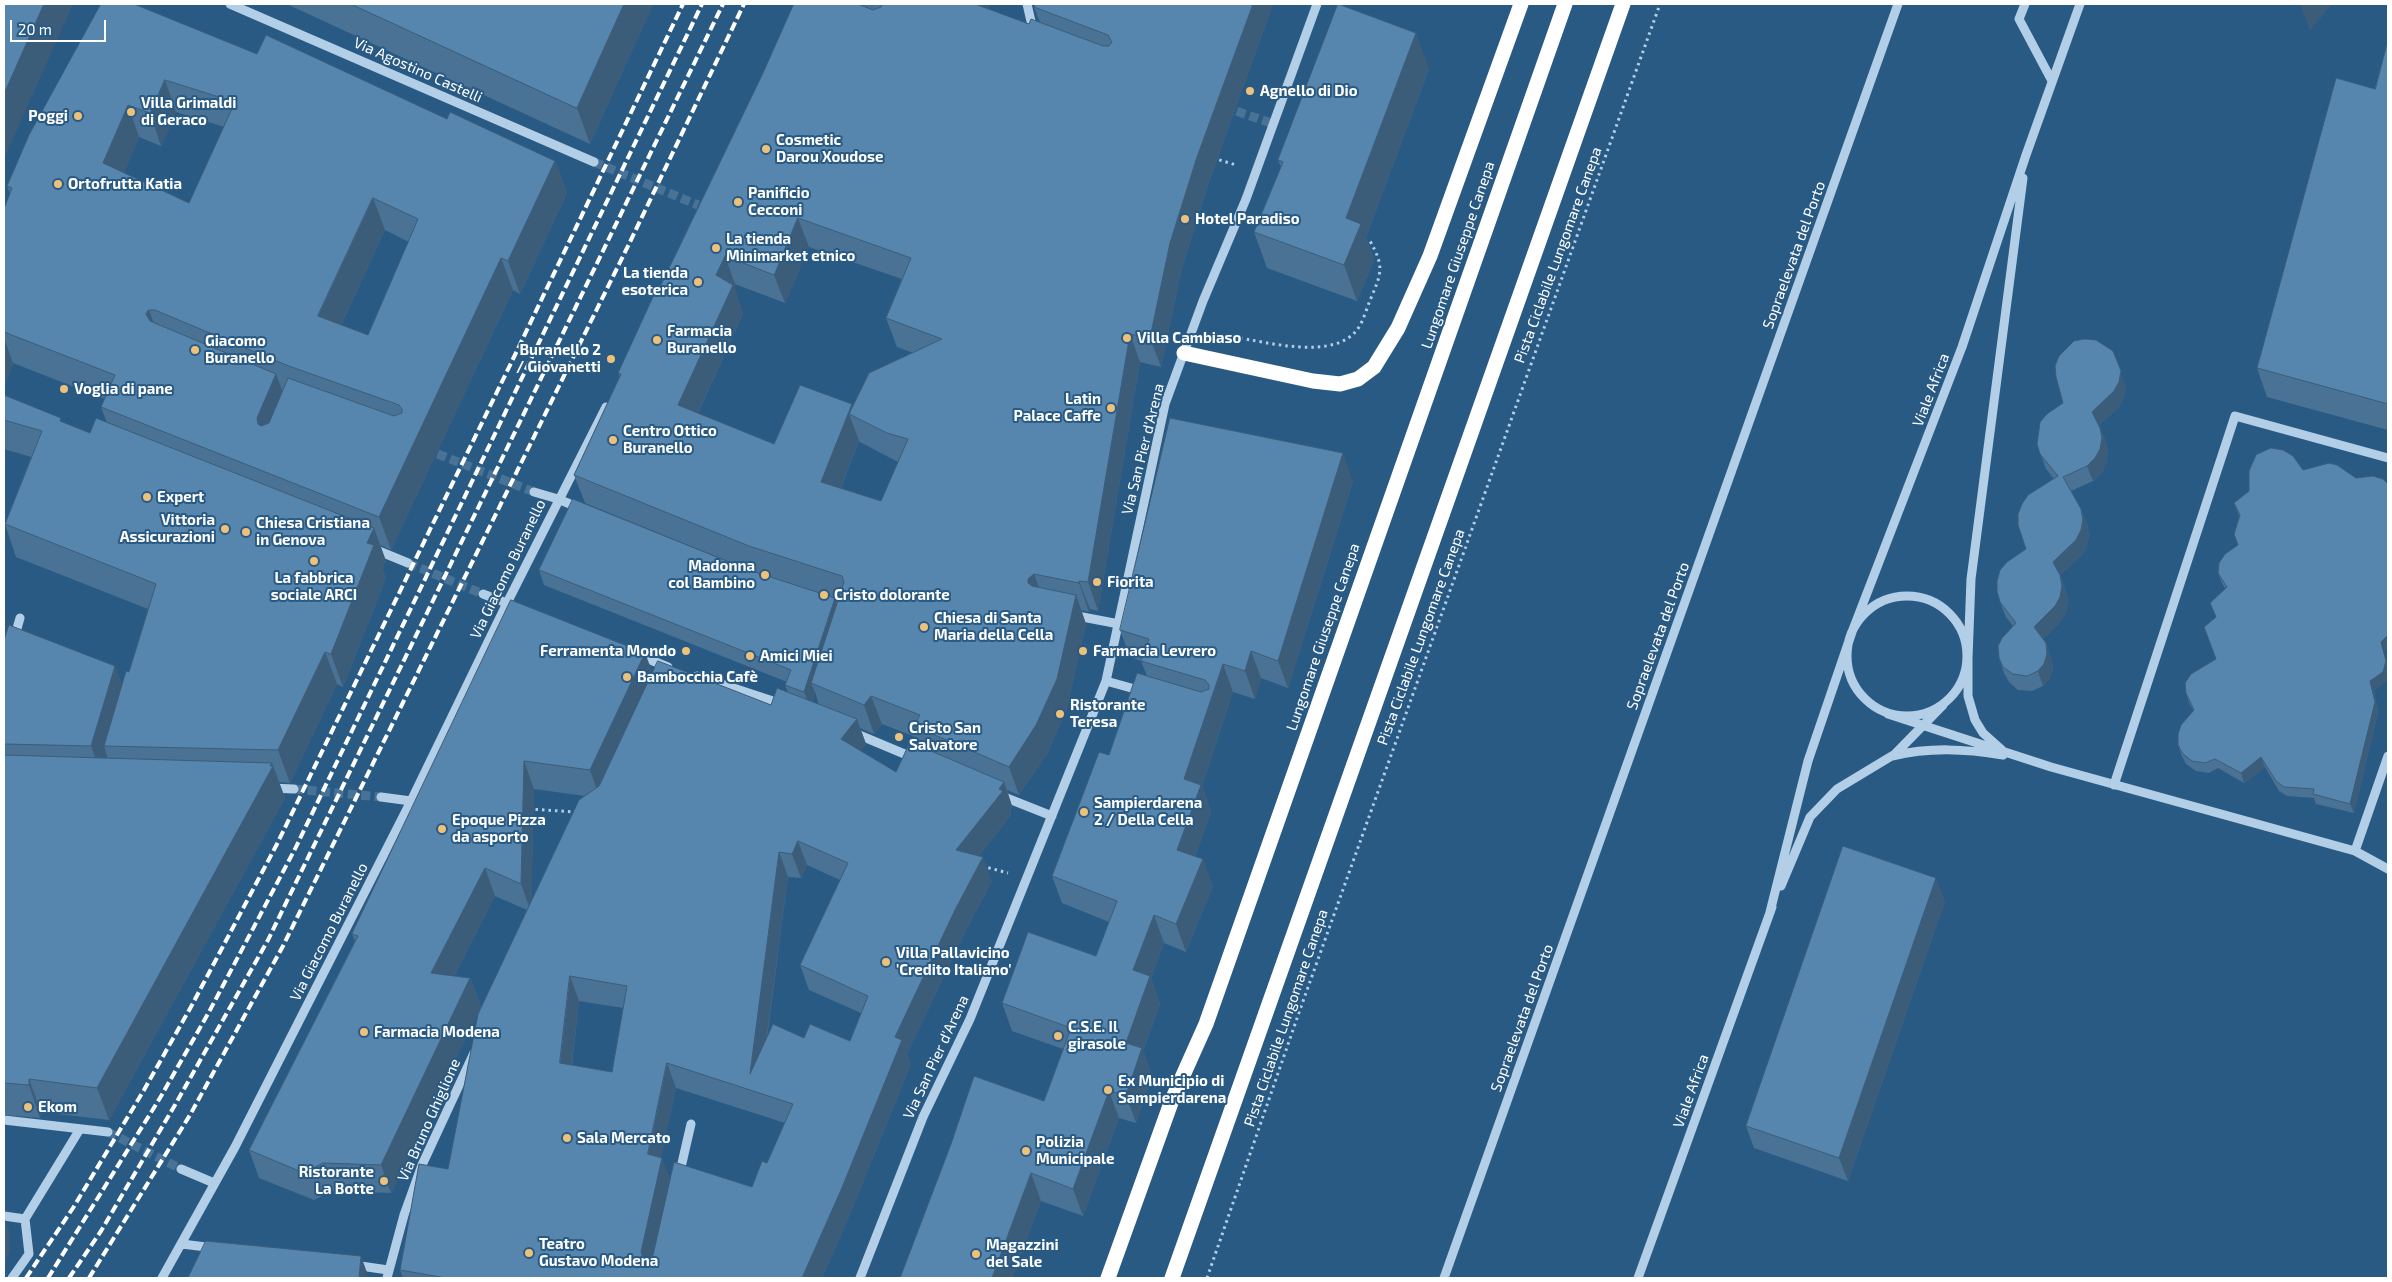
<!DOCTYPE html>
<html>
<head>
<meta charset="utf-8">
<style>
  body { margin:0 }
  #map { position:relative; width:2392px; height:1282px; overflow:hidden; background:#295a84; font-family:"Exo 2",sans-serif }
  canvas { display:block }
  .frame { position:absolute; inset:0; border:5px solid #fff; pointer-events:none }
  .scale { position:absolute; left:10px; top:20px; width:96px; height:22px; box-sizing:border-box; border:2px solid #fff; border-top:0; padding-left:6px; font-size:15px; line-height:18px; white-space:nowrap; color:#fff; -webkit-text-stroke:4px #295a84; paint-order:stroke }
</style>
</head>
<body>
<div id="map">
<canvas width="2392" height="1282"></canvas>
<div class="frame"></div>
<div class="scale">20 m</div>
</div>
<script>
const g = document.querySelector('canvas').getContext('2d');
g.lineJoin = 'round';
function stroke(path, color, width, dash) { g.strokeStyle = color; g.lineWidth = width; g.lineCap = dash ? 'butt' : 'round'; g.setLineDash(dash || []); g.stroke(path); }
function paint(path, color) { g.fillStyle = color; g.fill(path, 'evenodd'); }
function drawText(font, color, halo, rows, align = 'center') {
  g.font = font + ' "Exo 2",sans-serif'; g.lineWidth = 4; g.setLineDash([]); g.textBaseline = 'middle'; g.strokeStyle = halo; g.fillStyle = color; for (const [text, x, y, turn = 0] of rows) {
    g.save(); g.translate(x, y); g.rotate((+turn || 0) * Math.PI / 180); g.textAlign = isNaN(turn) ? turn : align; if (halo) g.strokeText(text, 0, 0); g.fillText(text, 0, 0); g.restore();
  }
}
stroke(new Path2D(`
  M1224 107 1274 124
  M594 162 698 205
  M425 449 534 492
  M408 563 483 594
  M294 789 381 797
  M108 1132 181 1169`), '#497396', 9, [9, 4.5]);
stroke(new Path2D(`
  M1213 158 1236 165
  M1234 337C1267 342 1337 362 1359 327 1364 319 1367 307 1371 298 1382 272 1384 266 1370 241
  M529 809 575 812
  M982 866 1008 873
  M1207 1278 1302 1004 1660 4`), '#b3cfe7', 3, [2.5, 4]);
stroke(new Path2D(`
  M230 4 594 162
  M1027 4 1033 30
  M2025 4 2019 19 2052 81
  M534 492 558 499 582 509
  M374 549 408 563
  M483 594 512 605
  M1847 656a60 60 0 1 1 120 0a60 60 0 1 1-120 0Z
  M1072 615 1119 624
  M14 639 20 618
  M638 655 668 667
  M697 676 782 704
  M1106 681 1142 691
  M1888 714 2051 767 2355 851 2388 869
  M852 732 914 758
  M2002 750 1983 733 1975 720 1968 696V658L1971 579 2023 178
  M1892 756C1930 747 1965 749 2003 755
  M2114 785 2235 416 2388 458
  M270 788 294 789
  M999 795 1052 816
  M381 797 411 801
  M2355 851 2388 756
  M1781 886 1810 817 1837 789 1895 754 1943 705
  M1770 912 1808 761 1852 632 1962 347 2026 155 2080 4
  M4 1120 108 1132
  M181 1169 214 1183
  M679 1176 691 1124
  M4 1216 25 1219 80 1129
  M182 1244 214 1248
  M354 1265 388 1270
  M12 1278 29 1254 25 1219
  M162 1278 235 1147 411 801 507 603 606 407
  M387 1278 404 1215 422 1165 474 1053
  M860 1278 923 1117 970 1019 1106 681 1165 404 1203 301 1246 199 1317 4
  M1444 1278 1898 4
  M1638 1278 1772 907`), '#b3cfe7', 9);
stroke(new Path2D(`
  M1184 353 1313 381 1340 384 1358 379 1374 367 1398 328 1430 256 1521 4
  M1108 1278 1172 1100 1206 1024 1565 4
  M1172 1278 1623 4`), '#fff', 15);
stroke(new Path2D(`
  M26 1278 73 1208 144 1090 192 1005 277 844 513 359 683 4
  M48 1278 160 1098 209 1012 295 849 702 4
  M69 1278 101 1231 175 1105 268 940 723 4
  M89 1278 190 1115 283 946 629 244 744 4`), '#fff', 4, [9, 4]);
paint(new Path2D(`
  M101 4 257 54 447 119 555 161 567 193 520 294 513 290 391 550 380 545 386 561 382 568 386 578 343 687 337 684 290 783 279 782 285 798 109 1120 41 1112 40 1118 4 1115V641L115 666 122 686 129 672 148 609 16 557 5 524 31 457 4 449V395L62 422 90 433 107 423 101 407 105 399 13 363 4 388V209L10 194 7 186ZM176 112 224 127 189 203 124 173 139 137 161 146ZM385 230 409 242 368 335 341 325Z
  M290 4H653L590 144 291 6Z
  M794 4H990L988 9 1029 24 1040 22 1034 7 1035 4H1273L1208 185 1181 272 1161 367 1140 362 1098 611 1090 609 1089 612 1081 610 1086 624 1067 708 1047 754 1019 795 1007 790 1012 806 1010 810 1011 815 979 856 992 881 964 934 907 1054 911 1064 850 1214 822 1278H403L400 1270 448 1169 527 910 495 896 454 976 470 978 481 1006 391 1193 333 1191 314 1200 259 1178 249 1150 355 941 352 934 511 600 653 673 771 705 788 692 785 685 787 682 544 585 539 570H749L754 572 585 503 574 475 620 377 618 373 763 73ZM809 247 902 279 886 318 897 347 913 353 853 407 774 444 698 413 743 314 734 288 735 284 785 303ZM859 441 860 442 898 462 881 501 841 488ZM815 692 819 705 812 702ZM882 724 918 738 921 747 896 772 860 751 866 744 860 728 874 734ZM534 789 585 796 531 902ZM807 865 840 880 800 965 809 990 861 1013 850 1041 804 1038H767L788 877 801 878ZM579 1001 623 1008 612 1072 572 1065ZM676 1088 785 1123 767 1163 752 1187 670 1180 661 1158Z
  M2388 40V430L2267 397 2257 368 2375 89Z
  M1429 69 1366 237 1374 260 1357 301 1267 268 1254 232 1281 167 1278 160Z
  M2126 387 2124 397 2119 407 2099 425 2106 443 2108 453 2106 464 2101 474 2093 481 2071 491 2081 509 2087 524 2089 535 2087 546 2082 555 2060 575 2066 591 2068 601 2066 612 2060 622 2043 639 2046 643 2051 658 2053 670 2049 679 2043 686 2032 691 2018 690 2009 682 2004 673 1999 658 2013 626 2006 617 2000 602 2026 549 2054 479 2046 469 2037 444 2063 403Z
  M1353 481 1288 688 1261 678 1255 699 1233 692 1202 786 1211 812 1195 856 1213 886 1186 952 1164 943 1151 978 1160 1004 1143 1051 1152 1076 1136 1123 1119 1118 1083 1216 1041 1201 1012 1278H900L1044 1101 1063 1049 1012 1031 1002 1003 1096 956 1109 922 1062 903 1052 876 1147 676 1141 661 1130 657 1120 630Z
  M2234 503 2384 652 2388 667V674L2386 681 2374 691 2378 712 2354 813 2316 804 2314 798 2287 796 2279 791 2265 767 2244 783 2218 768 2209 773 2196 771 2186 764 2181 754 2178 745 2194 711 2189 703 2186 693 2216 659V617L2225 588 2222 583 2218 573 2238 545 2239 516Z
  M1945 901 1848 1181 1754 1148 1746 1126Z`), '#4a7295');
paint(new Path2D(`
  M44 4H73L4 159V94Z
  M624 4H653L590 144 577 108Z
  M969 4H990L978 30Z
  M1253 4H1273L1208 185 1181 272 1161 367 1150 338 1170 243 1197 157Z
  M2300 4H2332L2310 31Z
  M1416 33 1429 69 1366 237 1374 260 1357 301 1344 265 1346 218Z
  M165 80 176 112 161 146 150 113Z
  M128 105 139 137 115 196 103 163Z
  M555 161 567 193 520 294 508 261Z
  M373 198 385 230 330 348 318 316Z
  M798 218 809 247 785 303 774 275Z
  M725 256 735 284 734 288 743 314 688 434 678 405 716 275Z
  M501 258 513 290 391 550 379 517Z
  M149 310 161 343 146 314Z
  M1130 334 1140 362 1098 611 1088 582Z
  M4 338 13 363 4 388Z
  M2113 351 2126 387 2124 397 2119 407 2097 427 2092 412Z
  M276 374 288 406 269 451 258 424 257 418Z
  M852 404 857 417 849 414 859 441 832 510 821 482Z
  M2100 428 2106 443 2108 453 2106 464 2101 474 2093 481 2087 466Z
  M1343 453 1353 481 1288 688 1278 661Z
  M2081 509 2087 524 2089 535 2087 546 2082 555 2058 577 2053 562Z
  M374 528 386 561 382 568 386 578 343 687 331 654 367 543Z
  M1034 574 1045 603 1028 583V579Z
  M2060 575 2066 591 2068 601 2066 612 2060 622 2040 642 2034 627Z
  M1079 581 1090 609 1089 612 1079 583Z
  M1076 595 1086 624 1067 708 1047 754 1019 795 1009 767Z
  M835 598 840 613 811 683 815 692 810 707 804 692Z
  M2388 635V648L2384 652 2388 667V674L2386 681 2374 691 2378 712 2354 813 2350 804 2370 681 2381 642Z
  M2046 643 2051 658 2053 670 2049 679 2043 686 2038 671Z
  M1251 651 1261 678 1255 699 1245 671Z
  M325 652 337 684 290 783 278 750Z
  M645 653 656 681 600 798 590 770Z
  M1223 664 1233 692 1202 786 1211 812 1187 878 1177 850 1184 779Z
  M115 666 127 699 104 746 108 759 103 778 91 746Z
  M871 696 882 724 874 734 864 705Z
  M857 719 866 744 849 764 841 739Z
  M2261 757 2265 767 2244 783 2241 773Z
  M524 761 534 789 531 912 521 884Z
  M272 763 285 798 109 1120 97 1088Z
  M1004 782 1012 806 1010 810 1011 815 965 875 956 850Z
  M798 841 807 865 801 878 792 854Z
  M779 852 788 877 759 1093 750 1074Z
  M983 857 992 881 964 934 907 1054 911 1064 850 1214 822 1278H802L895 1037 955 910Z
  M1203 859 1213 886 1186 952 1176 924Z
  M485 868 495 896 441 1001 431 973Z
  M1936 878 1945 901 1848 1181 1839 1158Z
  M1154 915 1164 943 1151 978 1160 1004 1143 1051 1152 1076 1136 1123 1126 1095V1043L1133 970Z
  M570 976 579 1001 569 1087 560 1063Z
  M470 978 481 1006 391 1193 381 1165Z
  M667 1063 676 1088 657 1178 648 1154Z
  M29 1079 41 1112 40 1118 29 1085Z
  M1109 1091 1119 1118 1083 1216 1073 1189Z
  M662 1158 671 1183 650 1278 641 1252Z
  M1031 1173 1041 1201 1012 1278H992Z
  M4 1217 9 1231 10 1252 4 1265Z
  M361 1256 369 1278H359Z`), '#3c5d79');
const building = new Path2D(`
  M4 4H44L4 94Z
  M101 4H134L257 54 266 35 447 119 450 112 555 161 508 261 501 258 379 517 101 407 115 375 4 332V209L12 188 7 186 29 135ZM165 80 235 102 189 203 103 163 128 105 150 113ZM373 198 418 219 368 335 318 316ZM149 310H155L286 365 399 405 402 409V413L394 416 288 378 269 423 261 426 258 424 257 418 276 374 150 321 146 314Z
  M351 4H624L577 108Z
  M794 4H858L873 10 881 7 882 4H975L1029 24 1031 19 1103 46H1109L1112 42 1108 35 1034 7 1035 4H1253L1197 157 1170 243 1150 338 1130 334 1088 582 1079 581V583L1034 574 1028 579V583L1032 586 1076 595 1057 679 1036 725 1009 767 914 726 920 715 871 696 864 705 811 683 844 582 842 576 749 546 574 475 621 374 618 373 658 286 660 287 763 73ZM798 218 911 258 886 318 942 339 869 373 849 414 887 433 908 439 881 501 821 482 852 404 800 385 774 444 678 405 733 285 716 275 725 256 774 275Z
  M1338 4 1416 33 1346 218 1361 224 1344 265 1254 232 1283 162 1278 160Z
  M2388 40V404L2257 368 2336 78 2375 89Z
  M2085 339 2096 340 2113 351 2121 371 2119 382 2114 391 2092 412 2100 428 2102 438 2100 449 2095 458 2087 466 2063 477 2081 509 2083 520 2081 530 2076 540 2053 562 2060 575 2062 586 2060 597 2055 606 2034 627 2046 643 2047 654 2044 664 2038 671 2027 676 2013 674 2003 667 1999 658 1998 646 2002 638 2016 623 2000 602 1997 591V581L2000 570 2007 562 2026 549 2018 525V514L2022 504 2028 495 2058 476 2040 454 2037 444 2040 422 2047 414 2063 403 2056 377 2055 366 2059 356 2074 341Z
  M4 395 61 418 60 421 90 433 96 418 374 528 367 543 374 545 331 654 325 652 278 750 104 746 126 671 129 672 156 584 5 524 42 431 4 420Z
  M1170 418 1343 453 1278 661 1251 651 1245 671 1223 664 1184 779 1201 785 1177 850 1203 859 1176 924 1154 915 1133 970 1150 976 1126 1043 1142 1048 1126 1095 1109 1091 1073 1189 1031 1173 992 1278H900L951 1144 974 1076 1044 1101 1071 1028 1002 1003 1028 932 1096 956 1117 901 1052 876 1099 752 1109 755 1137 673 1201 692 1209 689V685L1205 680 1141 661 1149 639 1120 630Z
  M2271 448 2283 450 2293 456 2303 470 2329 463 2337 465 2356 478 2373 476 2383 479 2388 484V635L2381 642 2386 661 2383 672 2370 681 2375 702 2350 804 2313 794 2314 789 2284 787 2276 781 2261 757 2241 773 2215 759 2205 763 2192 761 2183 754 2178 745V734L2181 725 2194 710 2186 693 2185 683 2191 674 2216 659 2204 627 2216 617 2210 603 2227 587 2218 573 2219 563 2225 554 2238 545 2234 534 2240 515 2234 503 2249 491V471L2256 455Z
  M573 499 749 570 835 598 804 692 785 685 791 670 539 570Z
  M511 600 645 653 590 770 524 761 521 884 485 868 431 973 470 978 381 1165 323 1163 304 1173 249 1150 358 936 352 934Z
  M9 625 115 666 91 746 4 744V641Z
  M658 661 771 705 777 688 857 719 841 739 896 772 910 742 1004 782 999 789 1003 791 956 850 983 857 955 910 895 1037 902 1040 841 1190 802 1278H446L400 1270 419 1164 448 1169 478 1014 579 800 599 786ZM798 841 848 863 800 965 868 996 850 1041 810 1024 804 1038 773 1024 750 1074 779 852 792 854ZM570 976 627 986 612 1072 560 1063ZM667 1063 793 1104 767 1163 762 1161 752 1187 674 1162 653 1255 649 1260 643 1258 641 1252 662 1158 648 1154Z
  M4 755 272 763 270 766H273L97 1088 29 1079V1085L4 1083Z
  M1843 846 1936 878 1839 1158 1746 1126Z
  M206 1241 361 1256 359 1278H188Z`);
paint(building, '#5685ad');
stroke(building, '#3c5d79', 1);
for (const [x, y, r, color] of [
  [1250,91,5,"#eec17a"],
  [131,112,5,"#eec17a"],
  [78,116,5,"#eec17a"],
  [766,149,5,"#eec17a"],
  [58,184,5,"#eec17a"],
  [738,202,5,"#eec17a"],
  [1185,219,5,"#eec17a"],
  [716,248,5,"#eec17a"],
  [698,282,5,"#eec17a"],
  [1127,338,5,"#eec17a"],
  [657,340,5,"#eec17a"],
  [195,350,5,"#eec17a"],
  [611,359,5,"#eec17a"],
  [64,389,5,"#eec17a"],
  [1111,408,5,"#eec17a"],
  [613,440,5,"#eec17a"],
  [147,497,5,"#eec17a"],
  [225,529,5,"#eec17a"],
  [246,532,5,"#eec17a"],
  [314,561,5,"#eec17a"],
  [765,575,5,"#eec17a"],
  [1097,582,5,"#eec17a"],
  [824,595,5,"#eec17a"],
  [924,627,5,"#eec17a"],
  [686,651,5,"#eec17a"],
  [1083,651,5,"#eec17a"],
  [750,656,5,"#eec17a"],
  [627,677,5,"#eec17a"],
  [1060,714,5,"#eec17a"],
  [899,737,5,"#eec17a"],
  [1084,812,5,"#eec17a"],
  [442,829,5,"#eec17a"],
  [886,962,5,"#eec17a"],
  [364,1032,5,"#eec17a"],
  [1058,1036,5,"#eec17a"],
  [1108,1090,5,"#eec17a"],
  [28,1107,5,"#eec17a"],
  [567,1138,5,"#eec17a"],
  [1026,1151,5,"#eec17a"],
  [384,1181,5,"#eec17a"],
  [529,1253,5,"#eec17a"],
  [976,1254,5,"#eec17a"]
]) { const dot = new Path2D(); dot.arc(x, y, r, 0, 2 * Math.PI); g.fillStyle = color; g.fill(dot); stroke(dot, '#295a84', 2); }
drawText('15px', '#fff', '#295a84', [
  ["Via Agostino Castelli",418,70,24],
  ["Lungomare Giuseppe Canepa",1458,255,-71],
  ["Pista Ciclabile Lungomare Canepa",1558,255,-70],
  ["Sopraelevata del Porto",1794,255,-70],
  ["Viale Africa",1931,390,-69],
  ["Via San Pier d'Arena",1143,449,-76],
  ["Via Giacomo Buranello",508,569,-64],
  ["Sopraelevata del Porto",1658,636,-70],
  ["Lungomare Giuseppe Canepa",1323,637,-71],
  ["Pista Ciclabile Lungomare Canepa",1421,637,-70],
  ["Via Giacomo Buranello",329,932,-63],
  ["Pista Ciclabile Lungomare Canepa",1286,1018,-71],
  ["Sopraelevata del Porto",1522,1018,-70],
  ["Via San Pier d'Arena",936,1057,-65],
  ["Viale Africa",1691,1091,-70],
  ["Via Bruno Ghiglione",429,1120,-66]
]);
drawText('bold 15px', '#fff', '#295a84', [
  ["Agnello di Dio",1260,91],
  ["Villa Grimaldi",141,103],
  ["di Geraco",141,120],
  ["Poggi",68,116,"right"],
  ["Cosmetic",776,140],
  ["Darou Xoudose",776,157],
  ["Ortofrutta Katia",68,184],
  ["Panificio",748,193],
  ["Cecconi",748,210],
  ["Hotel Paradiso",1195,219],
  ["La tienda",726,239],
  ["Minimarket etnico",726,256],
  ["La tienda",688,273,"right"],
  ["esoterica",688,290,"right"],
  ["Farmacia",667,331],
  ["Buranello",667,348],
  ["Villa Cambiaso",1137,338],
  ["Giacomo",205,341],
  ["Buranello",205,358],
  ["Buranello 2",601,350,"right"],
  ["/ Giovanetti",601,367,"right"],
  ["Voglia di pane",74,389],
  ["Latin",1101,399,"right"],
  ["Palace Caffe",1101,416,"right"],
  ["Centro Ottico",623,431],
  ["Buranello",623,448],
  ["Expert",157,497],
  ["Vittoria",215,520,"right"],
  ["Assicurazioni",215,537,"right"],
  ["Chiesa Cristiana",256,523],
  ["in Genova",256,540],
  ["Madonna",755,566,"right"],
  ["col Bambino",755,583,"right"],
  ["La fabbrica",314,578,"center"],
  ["sociale ARCI",314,595,"center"],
  ["Fiorita",1107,582],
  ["Cristo dolorante",834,595],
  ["Chiesa di Santa",934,618],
  ["Maria della Cella",934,635],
  ["Ferramenta Mondo",676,651,"right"],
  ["Farmacia Levrero",1093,651],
  ["Amici Miei",760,656],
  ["Bambocchia Cafè",637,677],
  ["Ristorante",1070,705],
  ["Teresa",1070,722],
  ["Cristo San",909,728],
  ["Salvatore",909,745],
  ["Sampierdarena",1094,803],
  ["2 / Della Cella",1094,820],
  ["Epoque Pizza",452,820],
  ["da asporto",452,837],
  ["Villa Pallavicino",896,953],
  ["'Credito Italiano'",896,970],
  ["C.S.E. Il",1068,1027],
  ["girasole",1068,1044],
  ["Farmacia Modena",374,1032],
  ["Ex Municipio di",1118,1081],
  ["Sampierdarena",1118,1098],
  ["Ekom",38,1107],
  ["Sala Mercato",577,1138],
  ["Polizia",1036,1142],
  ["Municipale",1036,1159],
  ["Ristorante",374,1172,"right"],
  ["La Botte",374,1189,"right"],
  ["Teatro",539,1244],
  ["Gustavo Modena",539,1261],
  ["Magazzini",986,1245],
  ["del Sale",986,1262]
], 'left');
</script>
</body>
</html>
